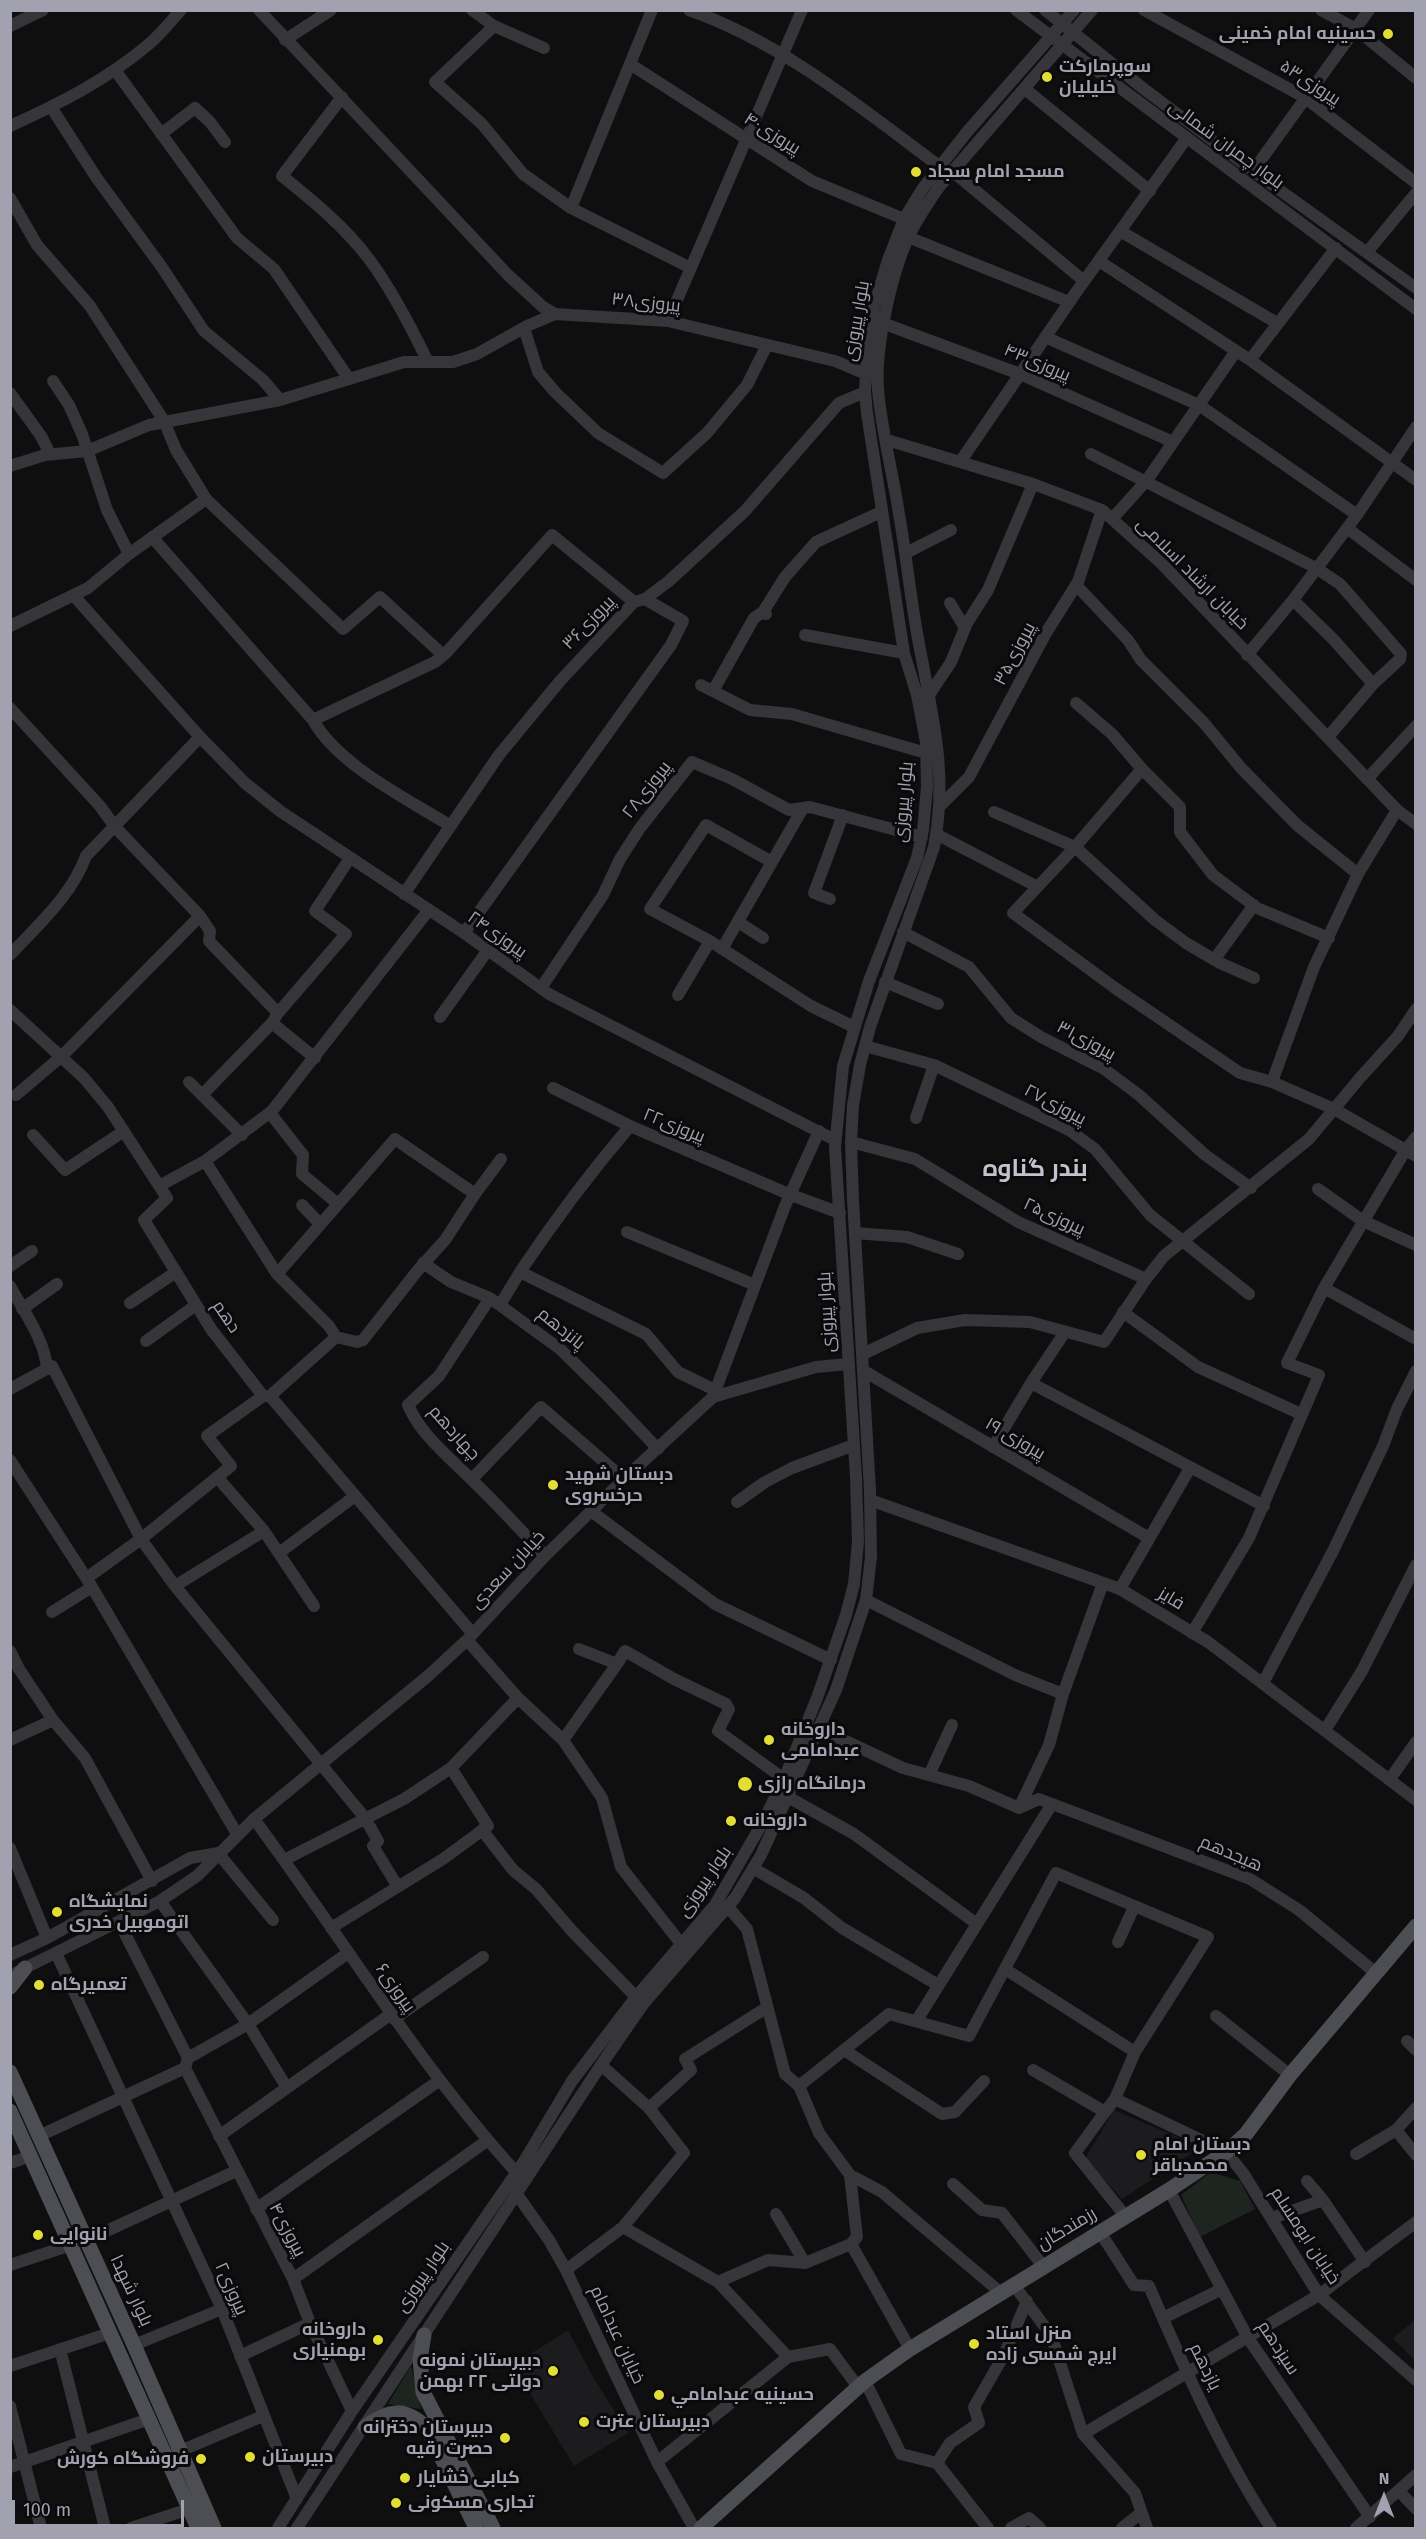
<!DOCTYPE html>
<html>
<head>
<meta charset="utf-8">
<style>
  body { margin:0 }
  #map { position:relative; width:1426px; height:2539px; overflow:hidden; background:#100f10; font-family:"Fira Sans",sans-serif }
  canvas { display:block }
  .frame { position:absolute; inset:0; border:12px solid #a1a1b0; pointer-events:none }
  .north { position:absolute; left:1354px; top:2467px; width:60px; height:60px; -webkit-text-stroke:4px #0b0a0b; paint-order:stroke; rotate:0deg; font-size:16px; font-weight:700; line-height:24px; text-align:center; color:#a1a1b0 }
  .north::after { content:''; display:block; margin:auto; width:21px; height:27px; background:#a1a1b0; clip-path:polygon(50% 0,100% 100%,50% 72%,0 100%) }
  .scale { position:absolute; left:12px; top:2500px; width:172px; height:27px; box-sizing:border-box; border:3px solid #a1a1b0; border-top:0; padding-left:8px; font-size:18px; line-height:21px; white-space:nowrap; color:#a1a1b0; -webkit-text-stroke:4px #0b0a0b; paint-order:stroke }
</style>
</head>
<body>
<div id="map">
<canvas width="1426" height="2539"></canvas>
<div class="frame"></div>
<div class="north">N</div>
<div class="scale">100 m</div>
</div>
<script>
const g = document.querySelector('canvas').getContext('2d');
g.lineJoin = 'round';
function paint(path, color) { g.fillStyle = color; g.fill(path, 'evenodd'); }
function stroke(path, color, width, dash) { g.strokeStyle = color; g.lineWidth = width; g.lineCap = dash ? 'butt' : 'round'; g.setLineDash(dash || []); g.stroke(path); }
function drawText(font, color, halo, rows, align = 'center') {
  g.font = font + ' "Fira Sans",Cairo,sans-serif'; g.lineWidth = 6; g.setLineDash([]); g.textBaseline = 'middle'; g.strokeStyle = halo; g.fillStyle = color; for (const [text, x, y, turn = 0] of rows) {
    g.save(); g.translate(x, y); g.rotate((+turn || 0) * Math.PI / 180); g.textAlign = isNaN(turn) ? turn : align; if (halo) g.strokeText(text, 0, 0); g.fillText(text, 0, 0); g.restore();
  }
}
paint(new Path2D(`
  M1114 2110 1201 2147 1122 2199 1085 2159Z
  M1415 2320V2361L1393 2338Z
  M568 2330 593 2377 628 2433 574 2466 513 2365Z`), '#1c1b1d');
paint(new Path2D(`
  M1211 2172 1240 2181 1255 2209 1200 2237 1181 2195Z
  M411 2366 421 2409 388 2404Z`), '#1e2521');
stroke(new Path2D(`
  M259 10 508 275 543 307 555 314
  M472 10 494 26 544 48
  M689 10C783 43 861 108 939 166
  M1016 10 1416 309
  M1045 10 1144 89 1253 171 1416 288
  M1144 10 1304 97 1416 183
  M1321 10 1356 29 1416 78
  M10 26 43 10
  M494 26 435 82 482 124 523 174 571 208 691 268
  M285 40 331 10
  M630 64 812 181 904 219
  M115 70 237 238 274 269 349 379 404 362H453L477 354 527 326 555 314 668 321 835 361 866 374
  M1025 89 1150 191
  M342 97 282 176C312 200 345 227 369 259 392 290 410 325 427 360
  M51 107 96 177 161 266 204 331 263 380 280 400
  M10 126C59 104 108 79 149 44 161 34 170 22 181 10
  M161 134 195 108 210 122 225 142
  M952 171 1084 281
  M1253 171 1369 10
  M10 198 37 245 90 306 164 421 176 450 206 499 343 629 380 597 443 655
  M571 208 652 10
  M1120 231 1277 323
  M908 237 1069 302
  M1368 251 1416 193
  M1099 261 1250 360 1416 480
  M668 321 802 10
  M885 324 1020 374 1173 442
  M524 328 538 372 555 392 598 433 663 473 707 433 747 385 767 345
  M1045 337 1199 405 1357 515
  M1250 360 1336 248
  M53 381 69 405 82 434 107 510 129 554
  M10 393 41 436 50 454
  M887 440 1033 484 1102 510 1161 563 1397 810 1416 824
  M1091 454 1316 568 1340 584 1401 654 1400 659 1373 684 1328 737
  M960 462 1077 291 1186 139
  M10 466 45 455 87 451 149 425 280 400 349 379
  M1112 519 1147 480 1236 351
  M1347 528 1416 580
  M152 537 313 720 435 662 446 653 552 535 634 602
  M906 553 951 530
  M1076 585 1128 640 1141 660 1204 723 1241 768 1297 825 1358 874
  M74 596 200 737 245 783 280 811 464 933 549 994 835 1140
  M1293 600 1333 639 1373 684
  M950 603 965 628
  M766 614 763 612 785 577 816 542 881 512
  M10 626 88 588 129 554 206 499
  M805 635 904 653
  M1247 655 1293 600 1357 515 1416 427
  M701 685 750 710 792 714 926 753
  M713 691 754 618 763 612
  M929 695 951 662 967 623 988 590 1033 484
  M1076 703 1112 734 1142 769 1180 807V832L1213 875 1257 908 1329 938
  M10 708 100 806 115 827 200 916 210 931 209 941 278 1013 272 1023 315 1058
  M313 720C338 765 406 798 449 825
  M1142 769 1075 847 1013 913 1115 988 1240 1073 1272 1082 1334 1109 1416 1156
  M1367 779 1416 726
  M941 805 969 777 1046 633 1078 582 1102 510
  M994 812 1075 847 1155 920 1186 943 1220 963 1254 978
  M936 834 1036 886
  M772 862 706 825 650 909 710 941 811 1006 854 1027
  M404 894 499 755 560 681 634 602 645 599 669 581 745 511 839 403 865 392
  M830 899 814 893 843 815
  M738 922 763 938
  M903 932 969 967 1011 1018 1041 1037 1104 1069 1139 1095 1204 1154 1251 1188
  M464 933 671 645 683 621 645 599
  M722 949 803 808
  M10 955C38 925 72 895 86 856L200 737
  M1214 960 1254 905
  M885 982 938 1004
  M541 988 603 895 620 859 640 828 692 762 732 779 789 810 810 807 922 837
  M678 995 710 941
  M10 1010 84 1078 108 1107 167 1198 144 1220 211 1329 263 1396H270L473 1634
  M278 1013 346 934 315 911 350 858
  M440 1017 488 950
  M865 1046 934 1065 1069 1130 1095 1149 1150 1215 1249 1294
  M189 1082 242 1135
  M1272 1082 1314 967 1358 874 1397 810
  M553 1088 630 1126
  M16 1095 62 1056 200 916
  M202 1095 272 1023
  M270 1113 303 1155 302 1174 338 1204
  M916 1118 934 1065
  M33 1135 65 1170 124 1131
  M851 1142 915 1159 1018 1222 1146 1279
  M205 1161 272 1111 428 911
  M159 1186 205 1161 277 1274 395 1139 475 1194 445 1240 418 1270 363 1340 357 1342 336 1337 270 1396
  M1318 1189 1363 1221 1416 1245
  M475 1194 501 1159
  M302 1205 320 1224
  M627 1232 755 1285
  M855 1233 907 1237 958 1254
  M423 1263 451 1282 490 1298 560 1349 606 1394 658 1449
  M10 1266 32 1251
  M520 1272C554 1221 590 1173 630 1126L791 1195 840 1213
  M277 1274 329 1326 336 1337
  M10 1286C24 1312 45 1340 47 1369
  M1324 1288 1416 1339
  M490 1298 439 1376 408 1405C421 1435 448 1456 471 1479 497 1504 521 1530 545 1556
  M130 1303 176 1272
  M500 1305 520 1272 646 1334 678 1372 715 1390
  M22 1309 57 1284
  M1123 1312 1198 1367 1301 1414
  M146 1341 196 1305
  M863 1354 917 1328 965 1320 1030 1322 1104 1342 1146 1279 1164 1256 1309 1139 1359 1079 1398 1036 1416 1009
  M864 1371 1149 1538
  M1031 1383 1065 1332
  M10 1389 52 1366 141 1539 175 1586 365 1818 378 1841 373 1846 398 1887
  M713 1397 785 1206 819 1131
  M993 1447 1031 1383 1264 1506
  M10 1460 92 1587 52 1612
  M217 1477 264 1531
  M472 1479 541 1407 624 1479
  M870 1500 1120 1589 1208 1642 1416 1800
  M737 1502 765 1482 792 1468 854 1445
  M591 1511 715 1604 831 1660
  M279 1553 355 1496
  M88 1577 141 1539 231 1466 207 1436 263 1396
  M175 1586 264 1531 314 1606
  M92 1587 237 1834
  M1120 1589 1190 1468
  M866 1600 1015 1675 1063 1694
  M1192 1633 1249 1538 1319 1375 1287 1363 1324 1288 1405 1151 1416 1137
  M467 1640 518 1698 563 1740 602 1798 621 1867 682 1945
  M579 1649 617 1664 625 1651 674 1679 726 1704 729 1709 718 1731 784 1779
  M10 1651 19 1669 53 1720 85 1758 152 1881
  M1263 1683 1333 1551 1383 1446 1397 1409 1416 1371
  M820 1729 903 1768 969 1786 1019 1808 1039 1799 1250 1879 1299 1910 1376 1973
  M1325 1730 1362 1671 1416 1565
  M10 1740 53 1720
  M563 1740 617 1664
  M929 1775 952 1725
  M1390 1779 1416 1742
  M788 1797 854 1834 977 1924
  M1019 1808 1049 1745 1063 1694 1103 1583
  M254 1819C341 1936 417 2063 516 2172
  M482 1830 513 1870 536 1889 572 1931 636 1997
  M10 1848 47 1938
  M218 1853 273 1920
  M284 1860 404 1799 451 1768 518 1698
  M753 1868 804 1898 842 1928 938 1985
  M160 1901 248 2024 287 2088
  M728 1907 747 1929 785 2074 799 2086 819 2133 850 2175 882 2192 1000 2292
  M119 1922 188 2058
  M331 1928 443 1859 488 1826 451 1768
  M1118 1942 1134 1907
  M56 1953 222 2309 297 2499
  M10 1955 47 1938 190 1858 218 1853
  M1005 1969 1135 2052
  M17 1972 160 1901 197 1876 254 1819 428 1676 467 1640 545 1556 624 1479 713 1397 816 1367 848 1364
  M1216 2016 1290 2075
  M394 2019 483 1957
  M917 2020 1052 1804
  M1407 2041 1416 2050
  M844 2050 942 2114 955 2112 984 2081
  M601 2065 649 2108 684 2153 623 2227
  M185 2068 293 2279 310 2323 352 2411
  M185 2068 188 2058 248 2024 348 1953
  M799 2086 889 2014 969 2036 1056 1873 1208 1937 1135 2052 1115 2099 1105 2112 1033 2070
  M1115 2099 1226 2152 1243 2173 1319 2295 1416 2380
  M649 2108 691 2070 685 2059 766 2008
  M1105 2112 1075 2153 1126 2217
  M1396 2130 1416 2155
  M39 2136 185 2068
  M219 2136 391 2014
  M1356 2154 1396 2130 1416 2108
  M10 2163 31 2156
  M1307 2181 1323 2200 1365 2262
  M953 2184 982 2210 1002 2213 1043 2266
  M1169 2190 1248 2338 1370 2517
  M516 2193 549 2240 566 2270 657 2462 694 2528
  M256 2209 440 2080
  M776 2214 805 2263
  M1272 2218 1323 2200
  M1100 2232 1134 2285 1149 2286C1184 2368 1222 2453 1271 2528
  M85 2241 236 2171
  M851 2244 910 2349
  M10 2265 71 2245
  M566 2270 623 2227 718 2282 768 2260 805 2263 851 2244 857 2237 850 2175
  M293 2279 488 2140
  M718 2282 788 2357
  M1013 2284 1051 2335 1083 2434 1135 2493 1147 2528
  M1163 2318 1222 2289
  M134 2345 222 2309
  M60 2349 105 2528
  M240 2356 310 2323
  M10 2366 110 2333
  M865 2381 901 2454 937 2463 988 2528
  M10 2406 41 2528
  M1083 2434 1319 2295 1416 2222
  M173 2454 263 2416
  M657 2462 788 2357 830 2349 858 2387
  M937 2463 950 2443 979 2423 974 2407 1004 2355 1027 2301
  M10 2467 149 2419
  M1399 2491 1416 2509
  M131 2528 189 2509
  M278 2528 352 2411 523 2163 572 2081 636 1997 715 1905 764 1820 784 1779 817 1698 846 1615 854 1584 858 1542 856 1477 835 1147 843 1066 869 981 917 858 923 830 927 787 926 742 917 695 904 653 867 413 865 392 867 357 874 307 888 260 904 219 923 188 967 132 1074 10
  M297 2528 601 2065 644 2003 735 1898 761 1855 836 1690 866 1600 871 1557 870 1490 853 1200 851 1142 853 1105 860 1065 870 1027 934 847C948 775 933 719 920 649 911 605 907 559 899 514 893 474 881 428 878 389 875 347 891 276 908 238 916 220 928 203 939 187L1092 10
  M1011 2528 1029 2518 1040 2528
  M1122 2528 1141 2513
  M1356 2528 1416 2475`), '#35353a', 12);
stroke(new Path2D(`
  M10 1987 25 1968
  M10 2072 134 2345 214 2528
  M10 2111 198 2528
  M424 2335 420 2359 423 2392 493 2528
  M365 2427C390 2410 403 2406 427 2428L476 2528
  M701 2528 865 2381 910 2349 1169 2190 1226 2152 1246 2134 1290 2075 1416 1926`), '#4d4d54', 15);
for (const [x, y, r, color] of [
  [1388,34,6,"#e2de35"],
  [1047,77,6,"#e2de35"],
  [916,172,6,"#e2de35"],
  [553,1485,6,"#e2de35"],
  [769,1740,6,"#e2de35"],
  [745,1784,8,"#e2de35"],
  [731,1821,6,"#e2de35"],
  [57,1912,6,"#e2de35"],
  [39,1985,6,"#e2de35"],
  [1141,2155,6,"#e2de35"],
  [38,2235,6,"#e2de35"],
  [378,2340,6,"#e2de35"],
  [974,2344,6,"#e2de35"],
  [553,2371,6,"#e2de35"],
  [659,2395,6,"#e2de35"],
  [584,2422,6,"#e2de35"],
  [505,2438,6,"#e2de35"],
  [250,2457,6,"#e2de35"],
  [201,2459,6,"#e2de35"],
  [405,2478,6,"#e2de35"],
  [396,2503,6,"#e2de35"]
]) { const dot = new Path2D(); dot.arc(x, y, r, 0, 2 * Math.PI); g.fillStyle = color; g.fill(dot); stroke(dot, '#0b0a0b', 2); }
drawText('bold 18px', '#a1a1b0', '#0b0a0b', [
  ["حسینیه امام خمینی",1376,34,"right"],
  ["سوپرمارکت",1059,67],
  ["خلیلیان",1059,88],
  ["مسجد امام سجاد",928,172],
  ["دبستان شهید",565,1475],
  ["حرخسروی",565,1496],
  ["داروخانه",781,1730],
  ["عبدامامی",781,1751],
  ["درمانگاه رازی",758,1784],
  ["داروخانه",743,1821],
  ["نمایشگاه",69,1902],
  ["اتوموبیل خدری",69,1923],
  ["تعمیرگاه",51,1985],
  ["دبستان امام",1153,2145],
  ["محمدباقر",1153,2166],
  ["نانوایی",50,2235],
  ["داروخانه",366,2330,"right"],
  ["بهمنیاری",366,2351,"right"],
  ["منزل استاد",986,2334],
  ["ایرج شمسى زاده",986,2355],
  ["دبیرستان نمونه",541,2361,"right"],
  ["دولتی ۲۲ بهمن",541,2382,"right"],
  ["حسينيه عبدامامي",671,2395],
  ["دبیرستان عترت",596,2422],
  ["دبیرستان دخترانه",493,2428,"right"],
  ["حصرت رقیه",493,2449,"right"],
  ["دبیرستان",262,2457],
  ["فروشگاه کورش",189,2459,"right"],
  ["کبابی خشایار",417,2478],
  ["تجاری مسکونی",408,2503]
], 'left');
drawText('18px', '#a1a1b0', '#0b0a0b', [
  ["پیروزی۵۳",1310,83,33],
  ["پیروزی۴۰",772,134,32],
  ["بلوار چمران شمالی",1226,145,36],
  ["پیروزی۳۸",646,303,6],
  ["بلوار پیروزی",857,321,-80],
  ["پیروزی۴۳",1037,363,23],
  ["خیابان ارشاد اسلامی",1192,574,45],
  ["پیروزی۳۶",589,623,-46],
  ["پیروزی۳۵",1015,654,-62],
  ["پیروزی۲۸",647,790,-52],
  ["بلوار پیروزی",904,802,-85],
  ["پیروزی۲۴",497,935,35],
  ["پیروزی۳۱",1086,1041,28],
  ["پیروزی۲۷",1055,1105,28],
  ["پیروزی۲۲",674,1126,22],
  ["پیروزی۲۵",1054,1217,25],
  ["بلوار پیروزی",827,1312,-93],
  ["دهم",226,1317,56],
  ["پانزدهم",561,1329,39],
  ["چهاردهم",454,1433,48],
  ["پیروزی ۱۹",1015,1439,30],
  ["خیابان سعدی",508,1570,-47],
  ["فایز",1171,1599,31],
  ["هیجدهم",1231,1854,23],
  ["بلوار پیروزی",705,1882,-56],
  ["پیروزی۶",395,1988,55],
  ["رزمندگان",1067,2229,-31],
  ["پیروزی۴",287,2230,62],
  ["خیابان ابومسلم",1305,2236,57],
  ["بلوار پیروزی",423,2277,-56],
  ["پیروزی۲",231,2289,66],
  ["بلوار شهدا",131,2291,65],
  ["خیابان عبدامام",617,2335,65],
  ["سیزدهم",1278,2348,57],
  ["یازدهم",1205,2367,64]
]);
drawText('bold 24px', '#c2c2cd', '#0b0a0b', [
  ["بندر گناوه",1035,1169]
]);
</script>
</body>
</html>
